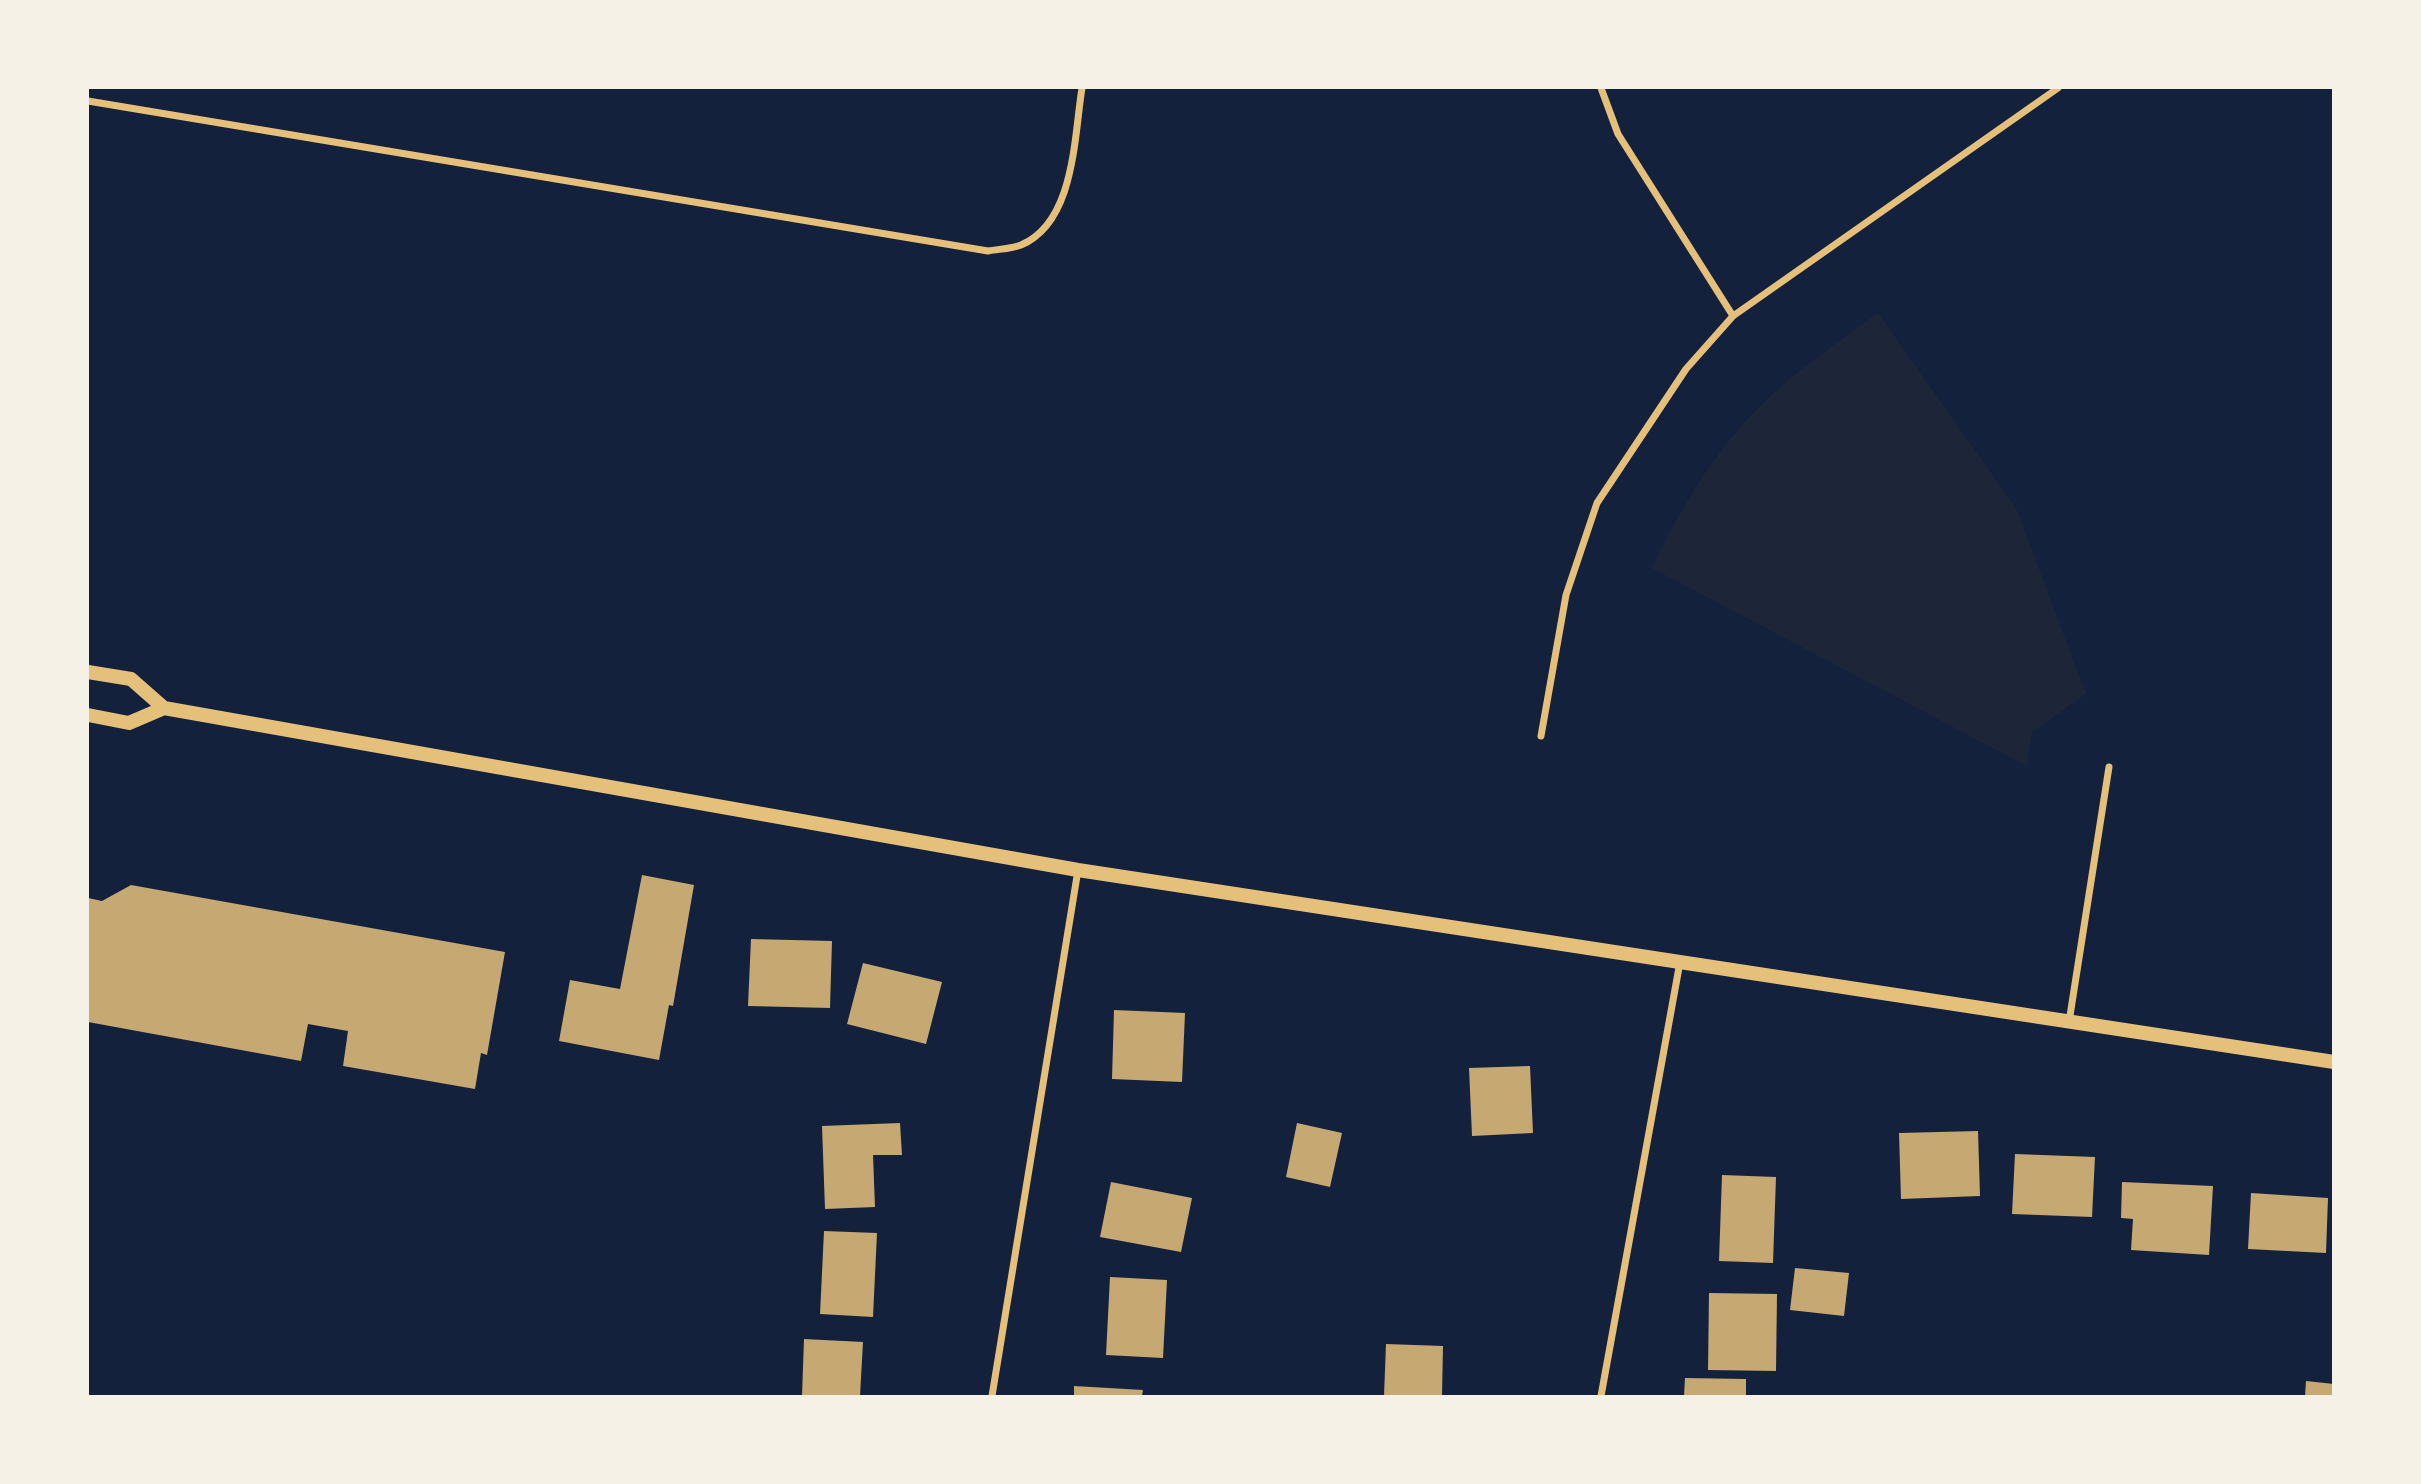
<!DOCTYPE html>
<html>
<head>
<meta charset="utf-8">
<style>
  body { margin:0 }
  #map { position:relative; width:2421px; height:1484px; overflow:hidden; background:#14213d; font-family:Quicksand,sans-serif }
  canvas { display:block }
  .frame { position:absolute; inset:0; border:89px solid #f6f1e7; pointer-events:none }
</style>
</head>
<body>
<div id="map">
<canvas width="2421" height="1484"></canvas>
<div class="frame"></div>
</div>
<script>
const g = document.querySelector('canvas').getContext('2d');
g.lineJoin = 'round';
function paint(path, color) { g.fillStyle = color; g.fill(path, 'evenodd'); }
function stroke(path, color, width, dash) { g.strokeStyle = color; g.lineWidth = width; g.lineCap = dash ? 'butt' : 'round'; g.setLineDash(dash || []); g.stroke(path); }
paint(new Path2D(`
  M1878 313 2017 510 2086 694 2032 732 2027 766 1652 568C1683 503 1721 440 1775 392 1807 363 1843 339 1878 313Z`), '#1d2539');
paint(new Path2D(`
  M642 875 694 885 673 1006 669 1005 659 1060 559 1041 570 980 620 989Z
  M131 885 505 952 487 1055 481 1053 475 1089 343 1066 348 1031 308 1024 301 1061 88 1022V898L102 901Z
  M751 939 832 941 830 1008 748 1006Z
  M863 963 942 982 926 1044 847 1024Z
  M1114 1010 1185 1013 1182 1082 1112 1079Z
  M1530 1066 1533 1133 1472 1136 1469 1068Z
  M900 1123 902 1155H873L875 1207 825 1209 822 1126Z
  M1297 1123 1342 1133 1330 1187 1286 1177Z
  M1978 1131 1980 1196 1901 1199 1899 1133Z
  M2015 1154 2095 1157 2092 1217 2012 1214Z
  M1722 1175 1776 1177 1773 1263 1719 1261Z
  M1111 1182 1192 1198 1181 1252 1100 1237Z
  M2122 1182 2213 1186 2209 1255 2131 1250 2133 1219 2121 1218Z
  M2251 1193 2328 1198 2326 1253 2248 1249Z
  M824 1231 877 1233 873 1317 820 1314Z
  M1795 1268 1849 1273 1844 1316 1790 1310Z
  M1110 1277 1167 1280 1163 1358 1106 1355Z
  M1709 1293 1777 1294 1776 1371 1708 1370Z
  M804 1339 863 1342 860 1396H802Z
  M1386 1344 1443 1346 1442 1396H1384Z
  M1685 1378 1746 1379V1396H1684Z
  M2306 1381 2334 1384V1396H2305Z
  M1074 1386 1143 1390 1142 1396H1074Z`), '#c6a872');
stroke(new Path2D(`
  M1601 88 1618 134 1733 316
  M88 101 988 251C998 249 1011 249 1021 245 1075 222 1074 137 1082 88
  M1541 736 1566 595 1597 503 1686 369 1733 316 2058 88
  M2069 1022 2109 767
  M992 1396 1078 870
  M1601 1396 1680 962`), '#e5c07b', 7);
stroke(new Path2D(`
  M88 672 131 679 164 708 1078 870 2334 1062
  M88 715 129 723 164 708`), '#e5c07b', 14);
</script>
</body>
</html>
